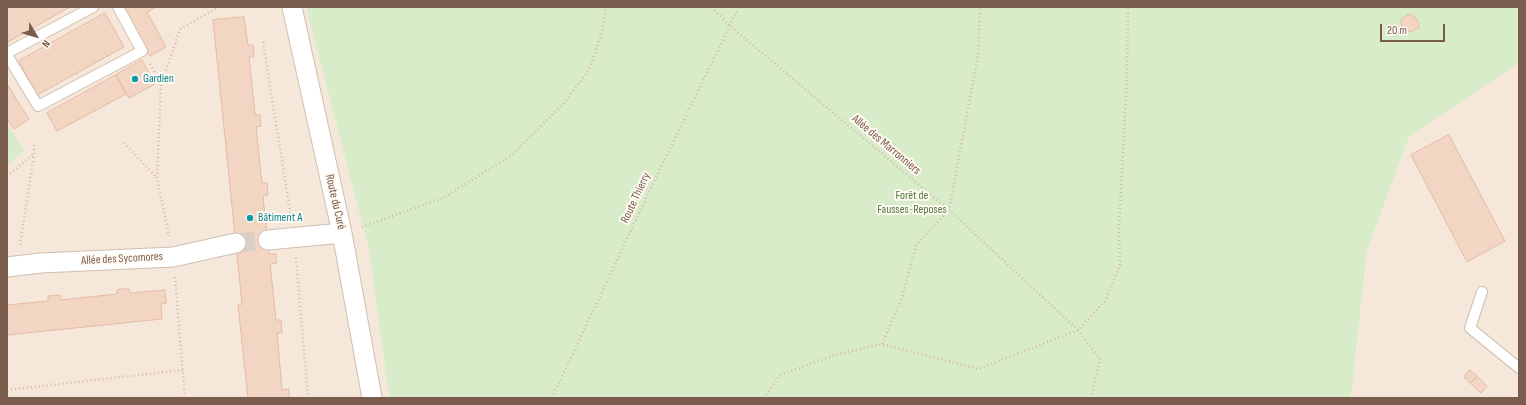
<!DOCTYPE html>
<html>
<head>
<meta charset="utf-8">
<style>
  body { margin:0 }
  #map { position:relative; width:1526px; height:405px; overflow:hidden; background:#fdf6ec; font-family:"Sofia Sans Condensed",sans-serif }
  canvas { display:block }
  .frame { position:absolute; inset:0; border:8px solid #7a5c4d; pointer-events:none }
  .north { position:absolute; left:16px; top:16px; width:40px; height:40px; -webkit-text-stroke:3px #fffaf3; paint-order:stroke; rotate:128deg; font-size:11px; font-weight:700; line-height:16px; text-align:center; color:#7a5c4d }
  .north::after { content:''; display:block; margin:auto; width:14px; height:18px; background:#7a5c4d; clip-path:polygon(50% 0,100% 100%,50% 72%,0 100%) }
  .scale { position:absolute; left:1380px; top:24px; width:65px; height:18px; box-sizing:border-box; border:2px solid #7a5c4d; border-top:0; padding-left:5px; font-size:12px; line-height:14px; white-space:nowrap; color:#7a5c4d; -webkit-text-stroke:3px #fffaf3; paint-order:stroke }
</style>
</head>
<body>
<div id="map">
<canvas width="1526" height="405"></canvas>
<div class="frame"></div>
<div class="north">N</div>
<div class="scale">20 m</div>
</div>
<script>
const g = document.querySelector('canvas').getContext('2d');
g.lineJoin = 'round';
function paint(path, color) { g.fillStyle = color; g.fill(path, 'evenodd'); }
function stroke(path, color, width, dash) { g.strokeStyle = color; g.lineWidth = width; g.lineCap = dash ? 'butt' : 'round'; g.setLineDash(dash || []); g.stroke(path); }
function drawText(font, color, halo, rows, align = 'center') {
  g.font = font + ' "Sofia Sans Condensed",sans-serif'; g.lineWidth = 4; g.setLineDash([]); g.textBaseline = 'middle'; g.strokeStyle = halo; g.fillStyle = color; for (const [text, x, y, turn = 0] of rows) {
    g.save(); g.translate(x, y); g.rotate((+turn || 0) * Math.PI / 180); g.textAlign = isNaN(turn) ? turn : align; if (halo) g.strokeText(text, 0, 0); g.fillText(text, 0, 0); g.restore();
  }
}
paint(new Path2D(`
  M7 7H306L369 250 389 398H7V165L25 151 7 124Z
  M1519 63V398H1351L1367 251 1409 137Z`), '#f5e8da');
paint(new Path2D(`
  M306 7H1519V63L1409 137 1367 251 1351 398H389L369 250Z
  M7 124 25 151 7 165Z`), '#d8ecc9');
const building = new Path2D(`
  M7 7H70L8 42Z
  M122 7H156L147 12 166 47 150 56Z
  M105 13 124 47 37 95 19 61Z
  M1409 14 1417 19 1419 27 1411 32 1402 28 1401 20Z
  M244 17 248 45H253L254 57H249L255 115H260L261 126 256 127 262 183H267L268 195 263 196 269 254H276V260L277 263 270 264 276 320H281L282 333H277L282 390 289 389V398H248L238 305 242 304 213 20Z
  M142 60 155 84 129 98 116 75Z
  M116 75 126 94 57 131 47 113Z
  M7 84 29 119 14 129 7 119Z
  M1449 135 1505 241 1467 262 1411 155Z
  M129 289 130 293 165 290 166 303 161 304 162 319 7 335V305L48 301V296L60 295 61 300 117 294V290Z
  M1470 370 1477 376 1470 383 1464 377Z
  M1478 377 1487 386 1481 393 1471 384Z`);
paint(building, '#f3d5c3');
stroke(building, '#e6bba3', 1);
stroke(new Path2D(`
  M236 243 268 240`), '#dcd0c4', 19, [19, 10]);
const service = new Path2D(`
  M7 53 93 7
  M7 55 38 106 142 51 118 7
  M1482 292 1470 328 1519 368`);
const minor = new Path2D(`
  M292 7 342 233 372 398
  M268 240 342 233
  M7 267 41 263 173 257 236 243`);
stroke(service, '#d1beb0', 12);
stroke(minor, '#d1beb0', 21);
stroke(new Path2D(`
  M712 7 730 26 949 210 1078 330 1100 359 1091 398
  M263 42 291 217
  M150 64 161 82 157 178 169 236
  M162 82 180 29 219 7
  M124 143 157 178
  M7 176 34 154
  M362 227 443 198 511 156 566 101 589 70 602 32 606 7
  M20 245 34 154V145
  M296 258 308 398
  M175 277 185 398
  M882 344 902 298 916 245 949 210 978 55 980 7
  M7 390 183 370
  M552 398 658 173 739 7
  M764 398 780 375 835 355 882 344 978 369 1078 330 1105 301 1120 265 1119 226 1127 77 1128 7`), '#d9b8a5', 2.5, [1, 3]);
stroke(service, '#fff', 10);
stroke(minor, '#fff', 19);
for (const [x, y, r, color] of [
  [135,79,4,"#0f9aa8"],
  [250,218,4,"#0f9aa8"]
]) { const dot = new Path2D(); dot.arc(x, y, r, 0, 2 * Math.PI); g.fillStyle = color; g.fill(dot); stroke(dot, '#fffaf3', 1.5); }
drawText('12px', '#0d838f', '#fffaf3', [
  ["Gardien",143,79],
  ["Bâtiment A",258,218]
], 'left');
drawText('12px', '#7a5c4d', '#fffaf3', [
  ["Allée des Marronniers",886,145,40],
  ["Route Thierry",636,198,-65],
  ["Route du Curé",335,202,77],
  ["Allée des Sycomores",122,259,-3]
]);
drawText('12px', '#537a41', '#fffaf3', [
  ["Forêt de",912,196],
  ["Fausses-Reposes",912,210]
]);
</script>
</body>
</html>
